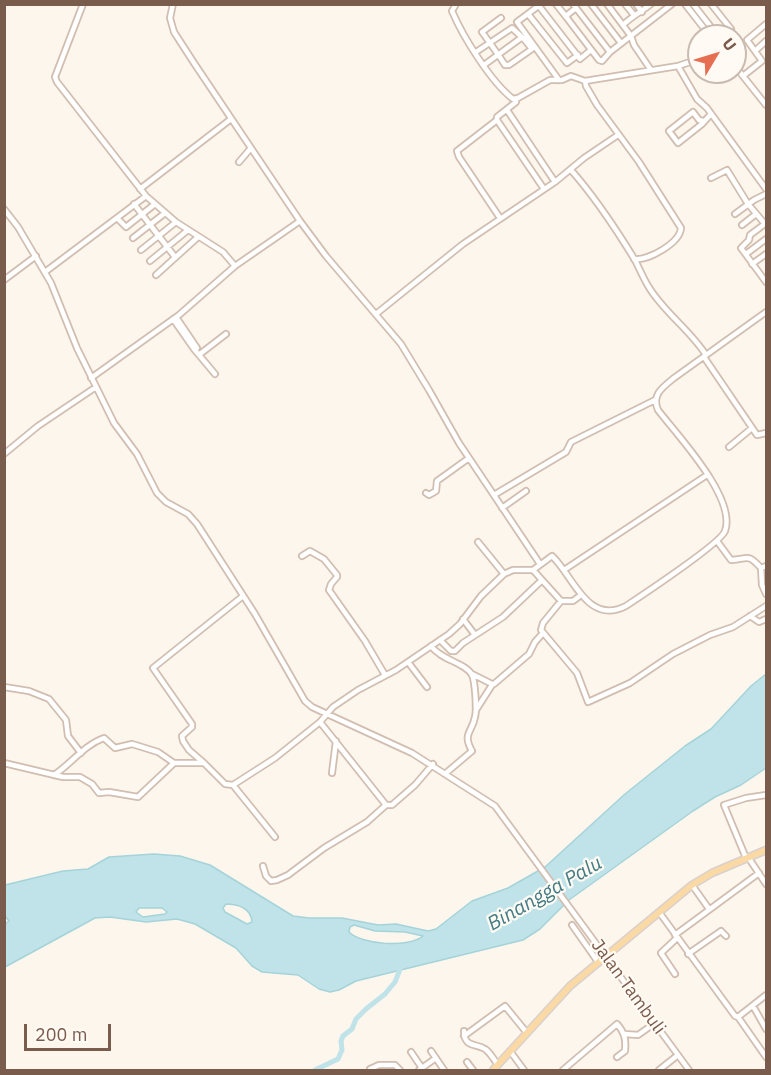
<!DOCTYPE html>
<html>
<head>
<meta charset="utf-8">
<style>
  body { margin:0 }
  #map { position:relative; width:771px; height:1075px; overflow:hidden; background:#fdf6ec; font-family:"IBM Plex Sans",sans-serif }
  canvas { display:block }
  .frame { position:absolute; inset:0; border:6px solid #7a5c4d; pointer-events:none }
  .north { position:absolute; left:687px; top:24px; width:60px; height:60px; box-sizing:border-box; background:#fffaf3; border:2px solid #cabbb1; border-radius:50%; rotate:52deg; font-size:16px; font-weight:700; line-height:24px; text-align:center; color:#7a5c4d }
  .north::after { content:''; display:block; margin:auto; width:21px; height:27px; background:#e76f51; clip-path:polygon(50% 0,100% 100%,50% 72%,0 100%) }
  .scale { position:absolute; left:24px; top:1024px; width:87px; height:27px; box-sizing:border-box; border:3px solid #7a5c4d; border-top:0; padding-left:8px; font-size:18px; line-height:21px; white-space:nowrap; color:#7a5c4d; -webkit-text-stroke:4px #fffaf3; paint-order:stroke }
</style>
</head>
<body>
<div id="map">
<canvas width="771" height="1075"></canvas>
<div class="frame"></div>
<div class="north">U</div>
<div class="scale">200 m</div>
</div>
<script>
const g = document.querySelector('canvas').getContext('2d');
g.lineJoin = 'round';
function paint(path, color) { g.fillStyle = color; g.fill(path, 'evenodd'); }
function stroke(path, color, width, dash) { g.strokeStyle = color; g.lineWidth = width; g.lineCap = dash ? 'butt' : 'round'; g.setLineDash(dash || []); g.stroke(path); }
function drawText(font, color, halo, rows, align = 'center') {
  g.font = font + ' "IBM Plex Sans",sans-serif'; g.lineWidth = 4.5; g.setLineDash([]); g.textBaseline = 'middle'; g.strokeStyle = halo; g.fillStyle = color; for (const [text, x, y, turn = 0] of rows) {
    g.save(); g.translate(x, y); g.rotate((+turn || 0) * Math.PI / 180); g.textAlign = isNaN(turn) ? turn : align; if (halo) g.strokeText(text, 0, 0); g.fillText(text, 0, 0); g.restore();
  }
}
const water = new Path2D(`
  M766 674V768L741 785 715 797 693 811 569 900 540 929 523 940 356 981 339 990 330 992 319 989 298 975 262 972 252 966 236 948 195 924 177 919 146 922 110 917 95 918 5 967V924L9 921 5 916V885L63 871 88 869 109 857 154 854 180 856 210 865 293 916 309 918H342L378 925 396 924 428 931 436 929 472 901 508 888 545 867 625 794 685 746 711 729 751 686ZM226 904C238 904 251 908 252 922L247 924 225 912 223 908ZM139 908H162L167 912 165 914 143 917 136 912ZM354 925 375 931 405 932 423 936C409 948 362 945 349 932L350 927Z`);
paint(water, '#bfe3e8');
stroke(water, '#a5d3da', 1.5);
stroke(new Path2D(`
  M315 1070 338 1059 342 1050 341 1041 343 1036 352 1029 356 1019 366 1009 385 994 395 982 402 964`), '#bfe3e8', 5);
const minor = new Path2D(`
  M83 4 55 77 57 82 146 196 176 222 223 252 235 266
  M173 4 170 18 174 32 194 63 300 221 326 256 401 344 429 390 459 443 540 564
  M456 4 452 11C463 37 491 82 513 99L518 98 550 80H562L571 76 585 81 678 66 699 59
  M541 4 517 22 559 80
  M556 4 567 18
  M573 4 610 52 672 4
  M591 4 621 43
  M607 4 631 36 634 45 651 70
  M625 4 634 15
  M636 4 642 12
  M685 4 710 36
  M693 4 714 31 712 36
  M711 4 731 29
  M539 6 580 59 591 50
  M576 8 567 15V18L599 60 602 61 610 52
  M528 14 567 63 578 55
  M623 25C632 16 641 12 651 4
  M755 51 766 41
  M476 52C488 44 500 36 512 28L524 39 532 49 509 65H505C498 54 490 43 482 32L501 18
  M484 65 521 38
  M678 66 697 99 707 108 766 189
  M735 66 766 105
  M743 76 762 61 747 40 766 24
  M585 81 586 86 597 105 639 162 681 228C680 243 648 261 634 259
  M516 99V102L497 117V120L544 189
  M507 110 555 182
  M497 120 457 151 459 157 500 218
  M703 121 699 120 693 112 669 131 678 143 702 124 711 114
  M239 162 251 148
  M571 170C595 197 616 229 635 260 640 270 644 280 650 289 666 314 690 330 706 355
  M711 178 727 170 748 204 765 224
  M140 189 231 119
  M134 204 175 257
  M4 209 18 227 51 283 77 348 114 423 137 454 157 493 166 502 188 514 197 524 255 614 305 701 312 707 412 753 495 806 689 1070
  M735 214 754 200 766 194
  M117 218 126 227 155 204
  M766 223 750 235 749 240 741 248 766 282
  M742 225 756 214
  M133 238 165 213
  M141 250 176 222
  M746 254 766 239
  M150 261 188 230
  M752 264 766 254
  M45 272 146 196
  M156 275 198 237
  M4 280 36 256
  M376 314 463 244 555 182 584 158 618 135
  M176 317 197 348
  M173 319 194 349 215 374
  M200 354 226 334
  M704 357 757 435 766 433
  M91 378 179 315 235 266 300 221
  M729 447 752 428
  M4 454 38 426 96 387
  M426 493 429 495 436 491 437 481 469 458
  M494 495 566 452 571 442 655 400
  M502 508 526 491
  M717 541 731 560C749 559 747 553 761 568L766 566
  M478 542 504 574
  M302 556 310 551 324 559 337 575V577L331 584 329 590 365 641 385 675
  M761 568 762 585 766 594
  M533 570 561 601H573L581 595
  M564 570 707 475
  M561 601 543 623 541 630 577 673 588 702 630 683 673 654 710 635 733 627 766 606
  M750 616 759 622 766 619
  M463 619 475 635
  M440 640 451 651H455L463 643 503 617 541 581
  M431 646C441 660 466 663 472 675 475 681 477 710 475 717 472 733 462 733 472 751L446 773
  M408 662 427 687
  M472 674 492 684H494L529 654 535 642 543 633
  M4 687 29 691 49 699 66 720 68 736 81 753
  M476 710 492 685
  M320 722 386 805
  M4 763 63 777H80L92 784 99 793 109 792 138 797 174 763H204L225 784 233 785 275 758 320 722 333 707 358 690 396 670 449 634 460 624 481 596 504 574 513 570H533L552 556C573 575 587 626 626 606 641 596 721 543 725 531 737 498 677 435 658 410 651 395 663 387 674 378L766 312
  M204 763 189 750 183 741 182 736 192 727V724L153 668 243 596
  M332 773 336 741
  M54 775C71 764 84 745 104 738L115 748 132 744 158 752 174 763
  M233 785 275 837
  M748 857 766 884
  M746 858 724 805 746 798 766 795
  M263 866 266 876 271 881 277 880 288 875 324 848 367 822 386 805H392L415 785 433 764
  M692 885 709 909
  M659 912 735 1016 738 1017 766 995
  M572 925 598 962
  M675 935 759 873
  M688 954 721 931 726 936
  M675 974 661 953 677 938
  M753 1006 766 1029
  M738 1017 766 1057
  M464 1031C464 1048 476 1043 485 1049 490 1052 494 1060 498 1065
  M625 1034 638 1035 655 1023
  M464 1036 505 1006 527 1033
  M431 1051 444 1070
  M510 1051 524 1070
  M411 1052 422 1068
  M467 1062 473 1070
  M370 1069 379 1065H395L400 1070
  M419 1070 436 1058
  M563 1070 617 1024C625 1033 626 1040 625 1051L617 1057
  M659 1070 678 1055`);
const major = new Path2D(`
  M493 1070 570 986 692 885 712 873 766 850`);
stroke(minor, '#d1beb0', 8);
stroke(major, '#dad1cd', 9);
stroke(minor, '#fff', 4.5);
stroke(major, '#fbd9a5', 6);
drawText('18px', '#7a5c4d', '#fffaf3', [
  ["Jalan Tambuli",628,987,54]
]);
drawText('italic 20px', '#437c86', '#fffaf3', [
  ["Binangga Palu",545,894,-30]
]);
</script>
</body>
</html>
